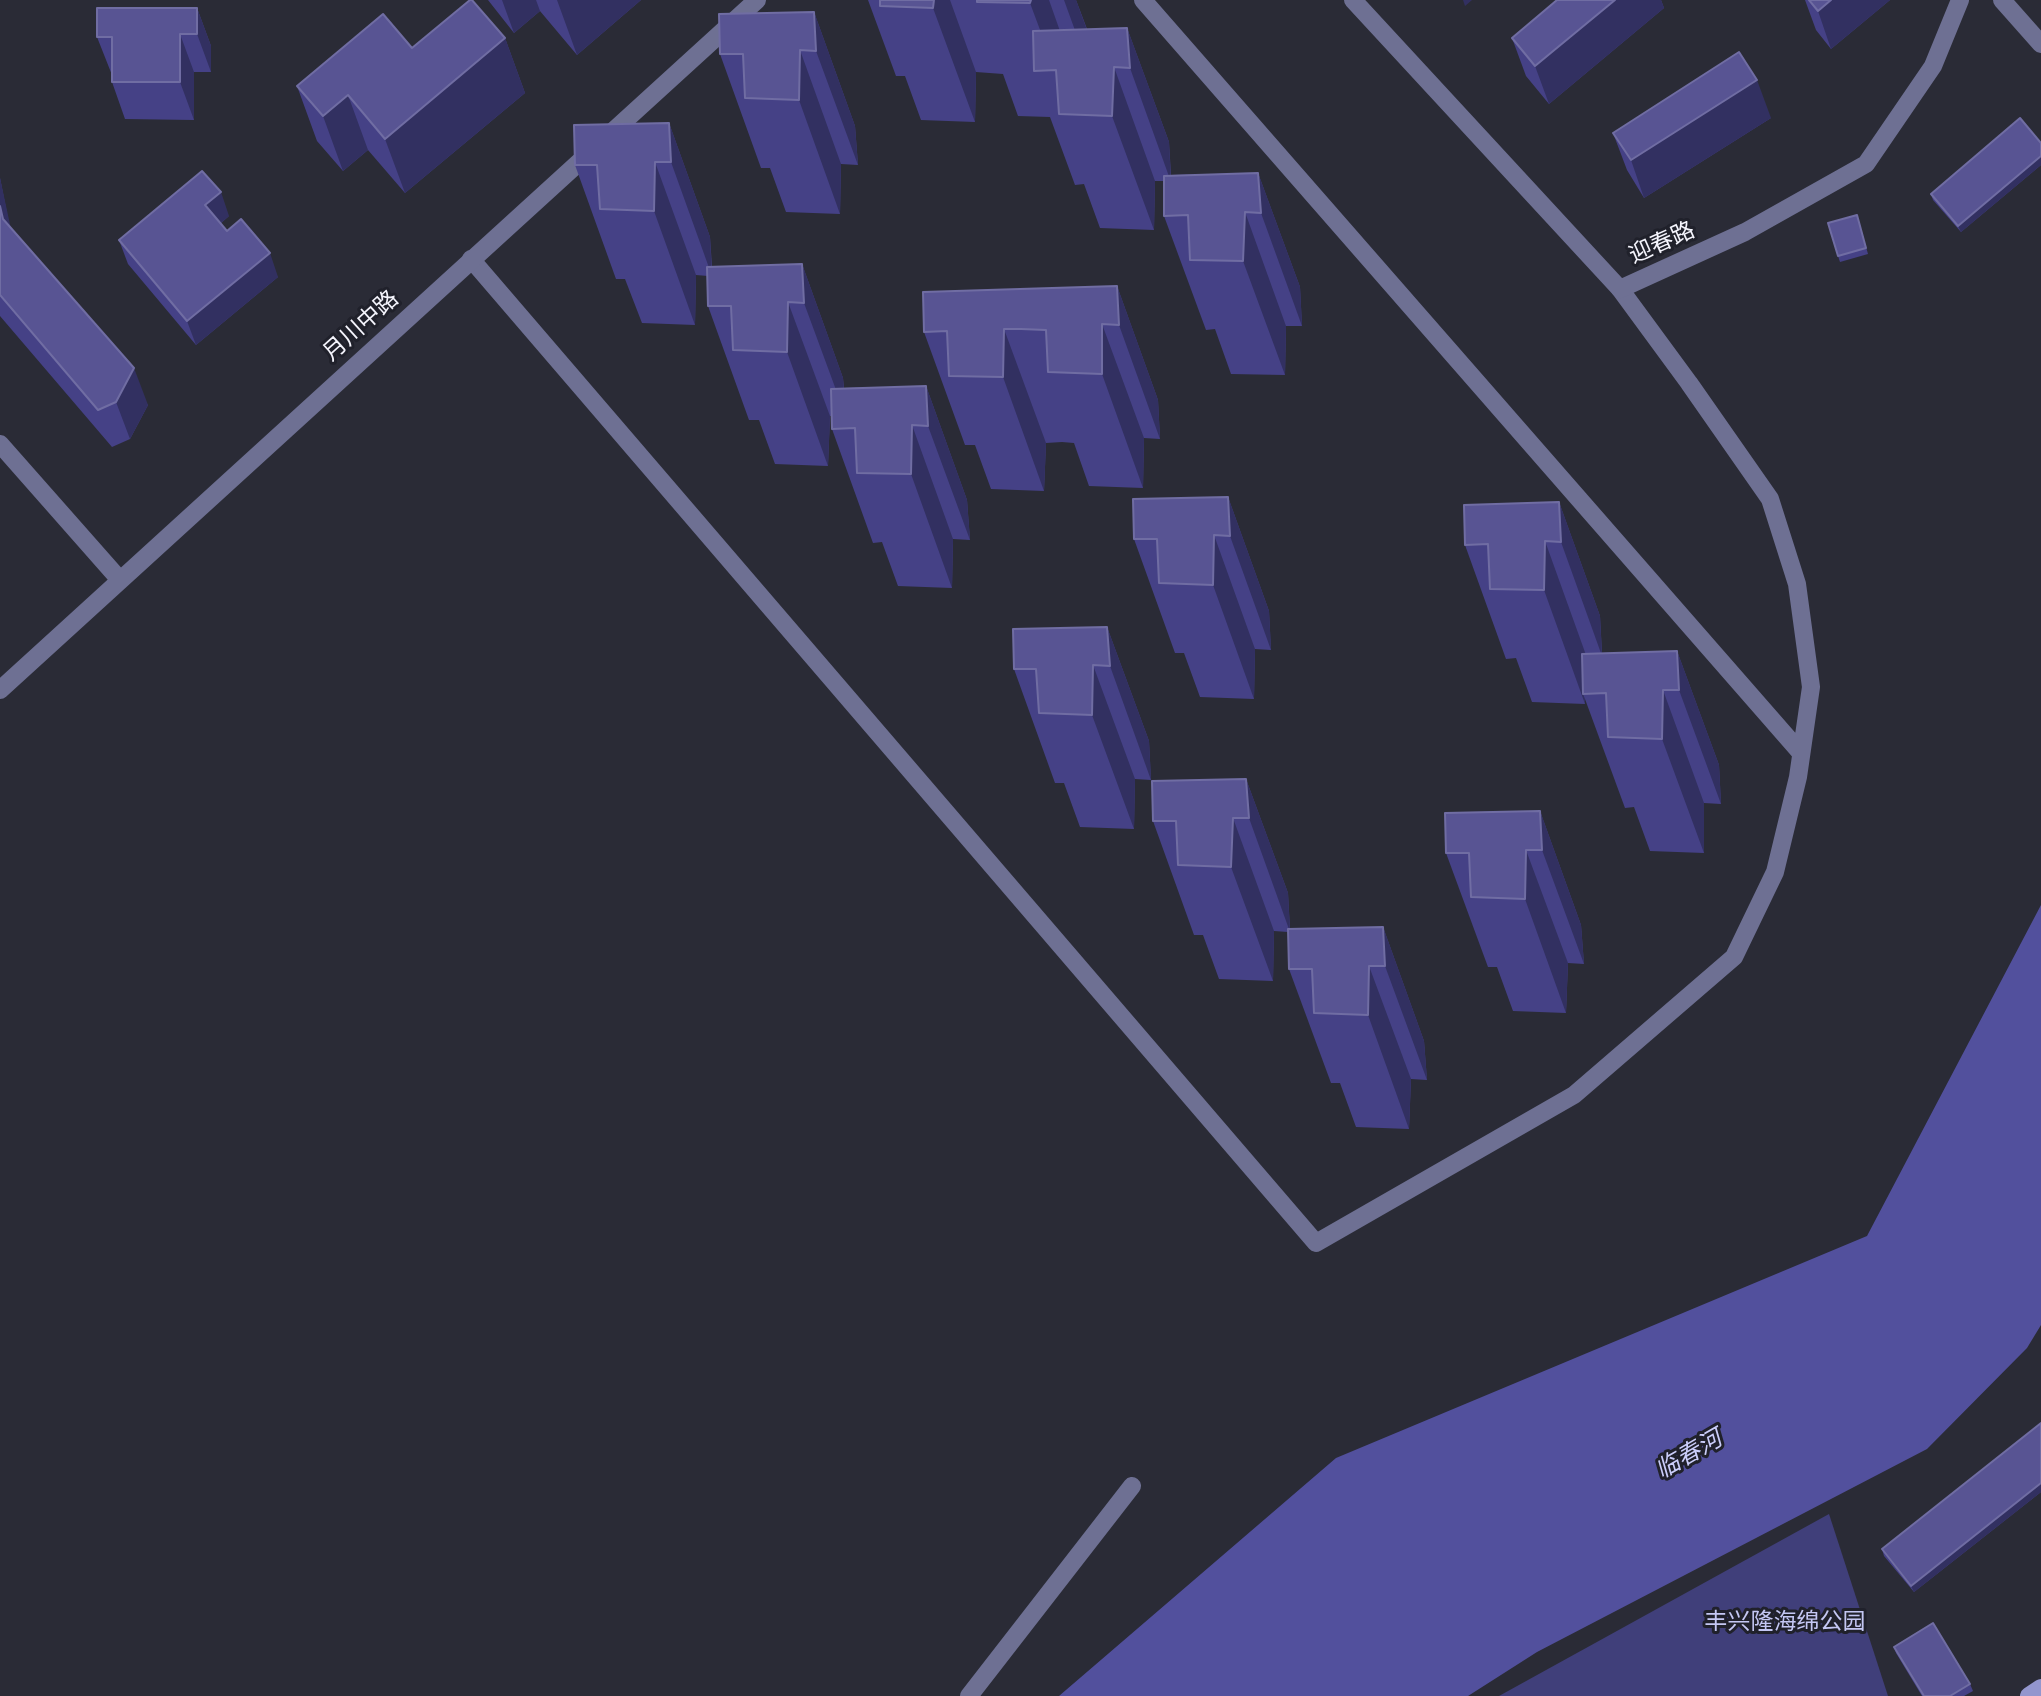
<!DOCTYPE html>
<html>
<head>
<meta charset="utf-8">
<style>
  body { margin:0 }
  canvas { display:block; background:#2a2b36 }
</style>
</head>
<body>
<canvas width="2041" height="1696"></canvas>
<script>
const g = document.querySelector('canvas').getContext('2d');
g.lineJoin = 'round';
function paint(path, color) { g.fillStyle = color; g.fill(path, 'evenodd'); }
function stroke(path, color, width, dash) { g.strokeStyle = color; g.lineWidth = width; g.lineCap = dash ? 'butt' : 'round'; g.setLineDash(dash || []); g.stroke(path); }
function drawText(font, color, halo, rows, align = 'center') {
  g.font = font + ' Cabin,"Noto Sans SC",sans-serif'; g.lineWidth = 6; g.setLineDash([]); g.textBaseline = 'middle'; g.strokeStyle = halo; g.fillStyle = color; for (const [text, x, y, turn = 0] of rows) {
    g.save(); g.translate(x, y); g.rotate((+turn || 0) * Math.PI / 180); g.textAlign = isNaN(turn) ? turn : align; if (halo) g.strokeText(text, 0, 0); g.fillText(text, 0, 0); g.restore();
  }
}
paint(new Path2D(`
  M1829 1514 1888 1696H1499Z`), '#403f7a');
paint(new Path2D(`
  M2041 905V1325L2027 1348 1927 1449 1537 1652 1468 1696H1059L1336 1458 1867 1236Z`), '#52509d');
stroke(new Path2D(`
  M1143 0 1801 753
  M471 259 1316 1243 1574 1095 1734 957 1775 872 1798 777 1811 687 1797 584 1770 499 1689 383 1620 289
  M969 1696 1132 1486`), '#6e7093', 18);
stroke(new Path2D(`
  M1353 0 1620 289 1745 232 1866 164 1933 66 1960 0
  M2002 0 2041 44
  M0 444 120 580
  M0 690 757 0`), '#6e7093', 18);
stroke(new Path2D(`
  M2029 1696 2041 1688`), '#9396ce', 18);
paint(new Path2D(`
  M488 0H641L577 55 540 11 514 33Z
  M868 0H1076L1087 29 1127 28 1169 142 1171 175 1258 173 1300 287 1302 326H1286L1285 375 1231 374 1215 329 1206 330 1164 216V181H1155L1154 230 1100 228 1084 184 1075 185 1050 117 1018 116 1003 74 976 72 975 122 921 120 905 76H896Z
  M1557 0H1661L1664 8 1549 104 1526 76 1512 38Z
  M1805 0H1890L1831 49 1816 30Z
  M197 8 211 46V72H194V120L125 119 112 82V75L97 37Z
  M814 12 855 126 858 165 841 164 840 214 786 212 770 168H761L720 54Z
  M505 38 525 93 405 193 368 150 343 171 317 141 297 86 412 48Z
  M1771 118 1644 198 1627 170 1613 133Z
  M669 123 710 237 712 267 802 264 843 378 844 388 926 386 967 500 970 540 953 539 952 588 898 586 882 542 873 543 832 429V416H830L828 466 775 464 759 420H749L708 306V276L696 275 695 325 642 323 625 279H616L575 165Z
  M2041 143V165L1961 232 1933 200 1931 194Z
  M0 178 10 228 148 405 130 439 112 447 0 316Z
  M229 216 221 223 227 231 278 277 196 345 128 264 119 240Z
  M1859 221 1868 254 1840 262 1838 256Z
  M1117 286 1158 400 1160 439 1144 438 1143 488 1089 486 1074 443 1062 442 1046 443 1044 491 991 489 975 445H965L924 332Z
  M1228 497 1269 611 1271 650 1255 649 1254 699 1200 697 1184 653H1175L1134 539Z
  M1559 502 1600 616 1602 653 1677 651 1719 765 1721 804 1704 803V853L1650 851 1634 807 1625 808 1585 699V704L1532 702 1516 658 1506 659 1465 545Z
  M1107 627 1149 741 1151 780 1135 779 1134 829 1080 827 1064 783H1055L1014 669Z
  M1246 779 1288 893 1290 929 1383 927 1424 1041 1427 1080 1411 1079 1409 1129 1356 1127 1340 1083H1331L1289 969 1288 932 1274 931 1273 981 1219 979 1203 935H1194L1153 821Z
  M1540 811 1581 925 1584 964 1568 963 1566 1013 1513 1011 1497 967H1488L1446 853Z
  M2041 1423V1492L1914 1592 1884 1556 1882 1549Z
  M1894 1647 1970 1684 1973 1691 1964 1696H1922L1896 1653Z`), '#454186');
paint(new Path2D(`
  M502 0H536L540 11 514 33Z
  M557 0H641L577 55Z
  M934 0H950L976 72 975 122 933 8Z
  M1031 0H1049L1073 68 1055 70 1030 3Z
  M1064 0H1076L1087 30 1089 69Z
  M1463 0H1472L1465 6Z
  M1615 0H1661L1664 8 1549 104 1535 66Z
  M1831 0H1890L1831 49 1818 11Z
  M197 8 211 46V72L197 34Z
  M814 12 855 126 858 165 816 51Z
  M1127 28 1169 142 1171 182 1130 68Z
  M180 34 194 72V120L180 82Z
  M505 38 525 93 405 193 385 139Z
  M800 50 841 164 840 214 799 100Z
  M1114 67 1155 181 1154 230 1112 116Z
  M1757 80 1771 118 1644 198 1631 160Z
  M348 95 368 150 343 171 323 116Z
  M669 123 710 237 712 276 671 162Z
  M2041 156V165L1961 232 1958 226Z
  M655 162 696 275 695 325 654 211Z
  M1258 173 1300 287 1302 326 1261 213Z
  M0 178 17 257 3 219 0 206Z
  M221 192 229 216 214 229 205 205Z
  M1245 212 1286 326 1285 375 1243 261Z
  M270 253 278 277 196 345 187 321Z
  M802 264 843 378 846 417 804 303Z
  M1117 286 1158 400 1160 439 1119 325Z
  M788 302 830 416 828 466 787 352Z
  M1102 324 1144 438 1143 488 1102 374Z
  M1004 329 1046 443 1044 491 1003 377Z
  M134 368 148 405 130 439 116 402Z
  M926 386 967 500 970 540 928 426Z
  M912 425 953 539 952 588 911 474Z
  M1228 497 1269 611 1271 650 1230 536Z
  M1559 502 1600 616 1602 656 1561 542Z
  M1214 535 1255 649 1254 699 1213 585Z
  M1545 541 1586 655 1583 694 1585 699V704L1544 590Z
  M1107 627 1149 741 1151 780 1110 666Z
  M1677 651 1719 765 1721 804 1679 690Z
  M1093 665 1135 779 1134 829 1092 715Z
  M1663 690 1704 803V853L1662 739Z
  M1246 779 1288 893 1290 932 1249 818Z
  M1540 811 1581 925 1584 964 1542 850Z
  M1233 818 1274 931 1273 981 1231 867Z
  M1526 850 1568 963 1566 1013 1525 899Z
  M1383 927 1424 1041 1427 1080 1385 966Z
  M1369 966 1411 1079 1409 1129 1368 1015Z
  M2041 1483V1492L1914 1592 1911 1586Z`), '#323061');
const building = new Path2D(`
  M470 0H472L505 38 385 139 348 95 323 116 297 86 383 14 412 48Z
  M880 0H934L933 8 880 6Z
  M977 0H1031L1030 3 977 2Z
  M1557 0H1615L1535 66 1512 38Z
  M1809 0H1831L1818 11Z
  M97 8H197V34H180V82H112V37H97Z
  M814 12 816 51 800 50 799 100 745 98 743 54H720L719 14Z
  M1127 28 1130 68 1114 67 1112 116 1059 114 1056 70 1034 71 1033 31Z
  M1739 52 1757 80 1631 160 1613 133Z
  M2020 118 2041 143V156L1958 226 1931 194Z
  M669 123 671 162H655L654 211 600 209 597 165H575L574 125Z
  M202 171 221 192 205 205 227 231 241 219 270 253 187 321 119 240Z
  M1258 173 1261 213 1245 212 1243 261 1190 260 1188 215 1164 216V176Z
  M0 206 3 219 134 368 116 402 98 410 0 295Z
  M1857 215 1866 248 1838 256 1828 223Z
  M802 264 804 303 788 302 787 352 733 350 731 306H708L707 267Z
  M1117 286 1119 325 1102 324V374L1048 372 1046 330 1021 329H1004L1003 377 949 376 947 331 924 332 923 292Z
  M926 386 928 426 912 425 911 474 857 473 855 428 832 429 831 389Z
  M1228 497 1230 536 1214 535 1213 585 1159 583 1157 539H1134L1133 499Z
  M1559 502 1561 542 1545 541 1544 590 1490 589 1488 544 1465 545 1464 505Z
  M1107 627 1110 666 1093 665 1092 715 1039 713 1036 669H1014L1013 629Z
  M1677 651 1679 690H1663L1662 739 1608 737 1606 693 1583 694 1582 654Z
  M1246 779 1249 818H1233L1231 867 1178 865 1176 821H1153L1152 781Z
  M1540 811 1542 850H1526L1525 899 1471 897 1469 853H1446L1445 813Z
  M1383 927 1385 966H1369L1368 1015 1314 1013 1312 969H1289L1288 929Z
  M2041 1423V1483L1911 1586 1882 1549Z
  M1933 1623 1970 1684 1950 1696H1924L1894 1647Z`);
paint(building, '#585493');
stroke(building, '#706da3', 2);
drawText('23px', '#f4f4fc', '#20212b', [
  ["迎春路",1662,243,-24],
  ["月川中路",361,326,-42]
]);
drawText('23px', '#c4c7f3', '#20212b', [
  ["丰兴隆海绵公园",1785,1622]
]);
drawText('italic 24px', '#cbcefa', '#20212b', [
  ["临春河",1689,1455,-30]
]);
</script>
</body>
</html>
